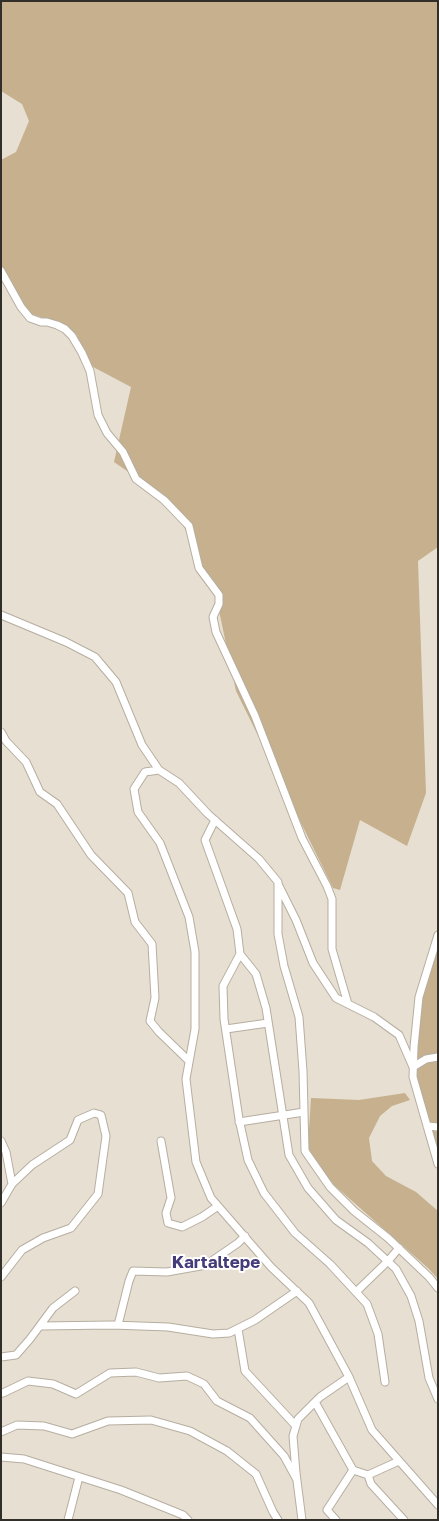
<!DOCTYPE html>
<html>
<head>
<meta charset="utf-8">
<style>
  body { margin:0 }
  #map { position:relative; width:439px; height:1521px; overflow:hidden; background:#e7dfd1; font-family:"Golos Text",sans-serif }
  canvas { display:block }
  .frame { position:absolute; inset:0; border:2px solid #322f2a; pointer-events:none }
</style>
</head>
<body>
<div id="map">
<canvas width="439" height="1521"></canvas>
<div class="frame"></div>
</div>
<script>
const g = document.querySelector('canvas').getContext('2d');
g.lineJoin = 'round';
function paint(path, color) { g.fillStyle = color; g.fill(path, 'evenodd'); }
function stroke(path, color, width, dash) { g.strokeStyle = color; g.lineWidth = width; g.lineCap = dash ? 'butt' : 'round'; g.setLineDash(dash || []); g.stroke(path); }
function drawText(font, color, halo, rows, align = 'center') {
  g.font = font + ' "Golos Text",sans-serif'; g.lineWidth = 4; g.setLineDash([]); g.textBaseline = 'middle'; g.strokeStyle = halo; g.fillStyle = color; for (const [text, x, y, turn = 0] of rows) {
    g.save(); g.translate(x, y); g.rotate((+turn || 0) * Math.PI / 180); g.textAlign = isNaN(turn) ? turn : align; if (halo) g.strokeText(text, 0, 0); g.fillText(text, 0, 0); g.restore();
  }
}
paint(new Path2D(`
  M1 1H438V547L418 561 426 793 407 846 360 820 340 890 333 888 236 691 214 587 197 559 185 529 166 498 114 462 131 387 80 360 77 335 55 322 26 312 1 266V160L16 152 29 121 22 104 1 91Z
  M438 935V1164L413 1077 419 997Z
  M405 1093 410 1100 392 1106 380 1116 369 1138 372 1161 386 1176 416 1192 438 1211V1279L429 1269 334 1185 312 1158 308 1145 311 1098 359 1100Z`), '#c6b08d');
const minor = new Path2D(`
  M1 271 21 307 30 318 41 322H47L57 325 65 329 72 336 82 353 90 371 98 415 107 433 123 452 136 479 164 500 189 526 199 568 219 595V604L213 617 216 632 255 716 302 838 327 886 332 899V949L348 1004
  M1 615 66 642 95 657 116 682 142 745 159 770
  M1 732 6 741 26 762 40 792 57 804 91 855 128 893 135 922 152 944 155 998 150 1021 159 1032 189 1061
  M215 820 205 840 237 929 240 954 256 974 266 1008 289 1155 308 1188 336 1220 368 1243 396 1269 411 1296 419 1321 429 1378 438 1399
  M278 884 296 920 313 963 336 998 374 1017 399 1035 413 1067 426 1059 438 1057
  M438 935 419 997 414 1047 413 1077 438 1164
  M240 954 223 986 224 1019 239 1119 248 1160 264 1193 295 1233 330 1264 367 1304 378 1334 385 1382
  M226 1029 268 1023
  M239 1122 304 1112
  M427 1126 438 1127
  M1 1141 6 1152 12 1184 1 1203
  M161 1141 171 1198 166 1213 168 1223 182 1227 202 1217 218 1206
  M1 1277 22 1250 43 1238 71 1228 98 1194 106 1136 101 1115 94 1113 78 1120 70 1140 32 1165 12 1184
  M438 1288 429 1277 388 1238 354 1211 330 1187 305 1151 303 1071 299 1017 284 966 278 934V882L259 859 208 814 179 783 159 770 145 772 134 789 138 812 160 843 189 917 195 952V1029L186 1079 196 1162 211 1198 271 1267 309 1303 349 1377 372 1430 438 1505
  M356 1292 388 1261 399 1248
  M118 1325 129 1281 133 1271 167 1272 206 1265 238 1243 245 1236
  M40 1326 112 1325 168 1327 213 1334 229 1333 255 1320 297 1291
  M238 1329 245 1371 296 1426
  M1 1357 16 1355 30 1339 53 1308 75 1291
  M1 1393H3L28 1381 53 1384 76 1394 110 1373 136 1372 159 1378 187 1376 204 1384 217 1401 250 1418 284 1456 296 1478
  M315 1402 353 1470 368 1475 399 1461
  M1 1432 17 1425 44 1426 72 1434 108 1421 151 1420 190 1431 227 1451 256 1474 273 1512 278 1520
  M1 1457 24 1459 121 1490 183 1515 188 1520
  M368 1475 371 1484 404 1520
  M68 1520 79 1477
  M302 1520 296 1473 293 1436 298 1419 320 1397 349 1377
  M336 1520 327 1510 353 1470`);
stroke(minor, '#b6aea1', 9);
stroke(minor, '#fff', 7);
drawText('bold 17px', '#453d7a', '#fff', [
  ["Kartaltepe",216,1263]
]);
</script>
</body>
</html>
